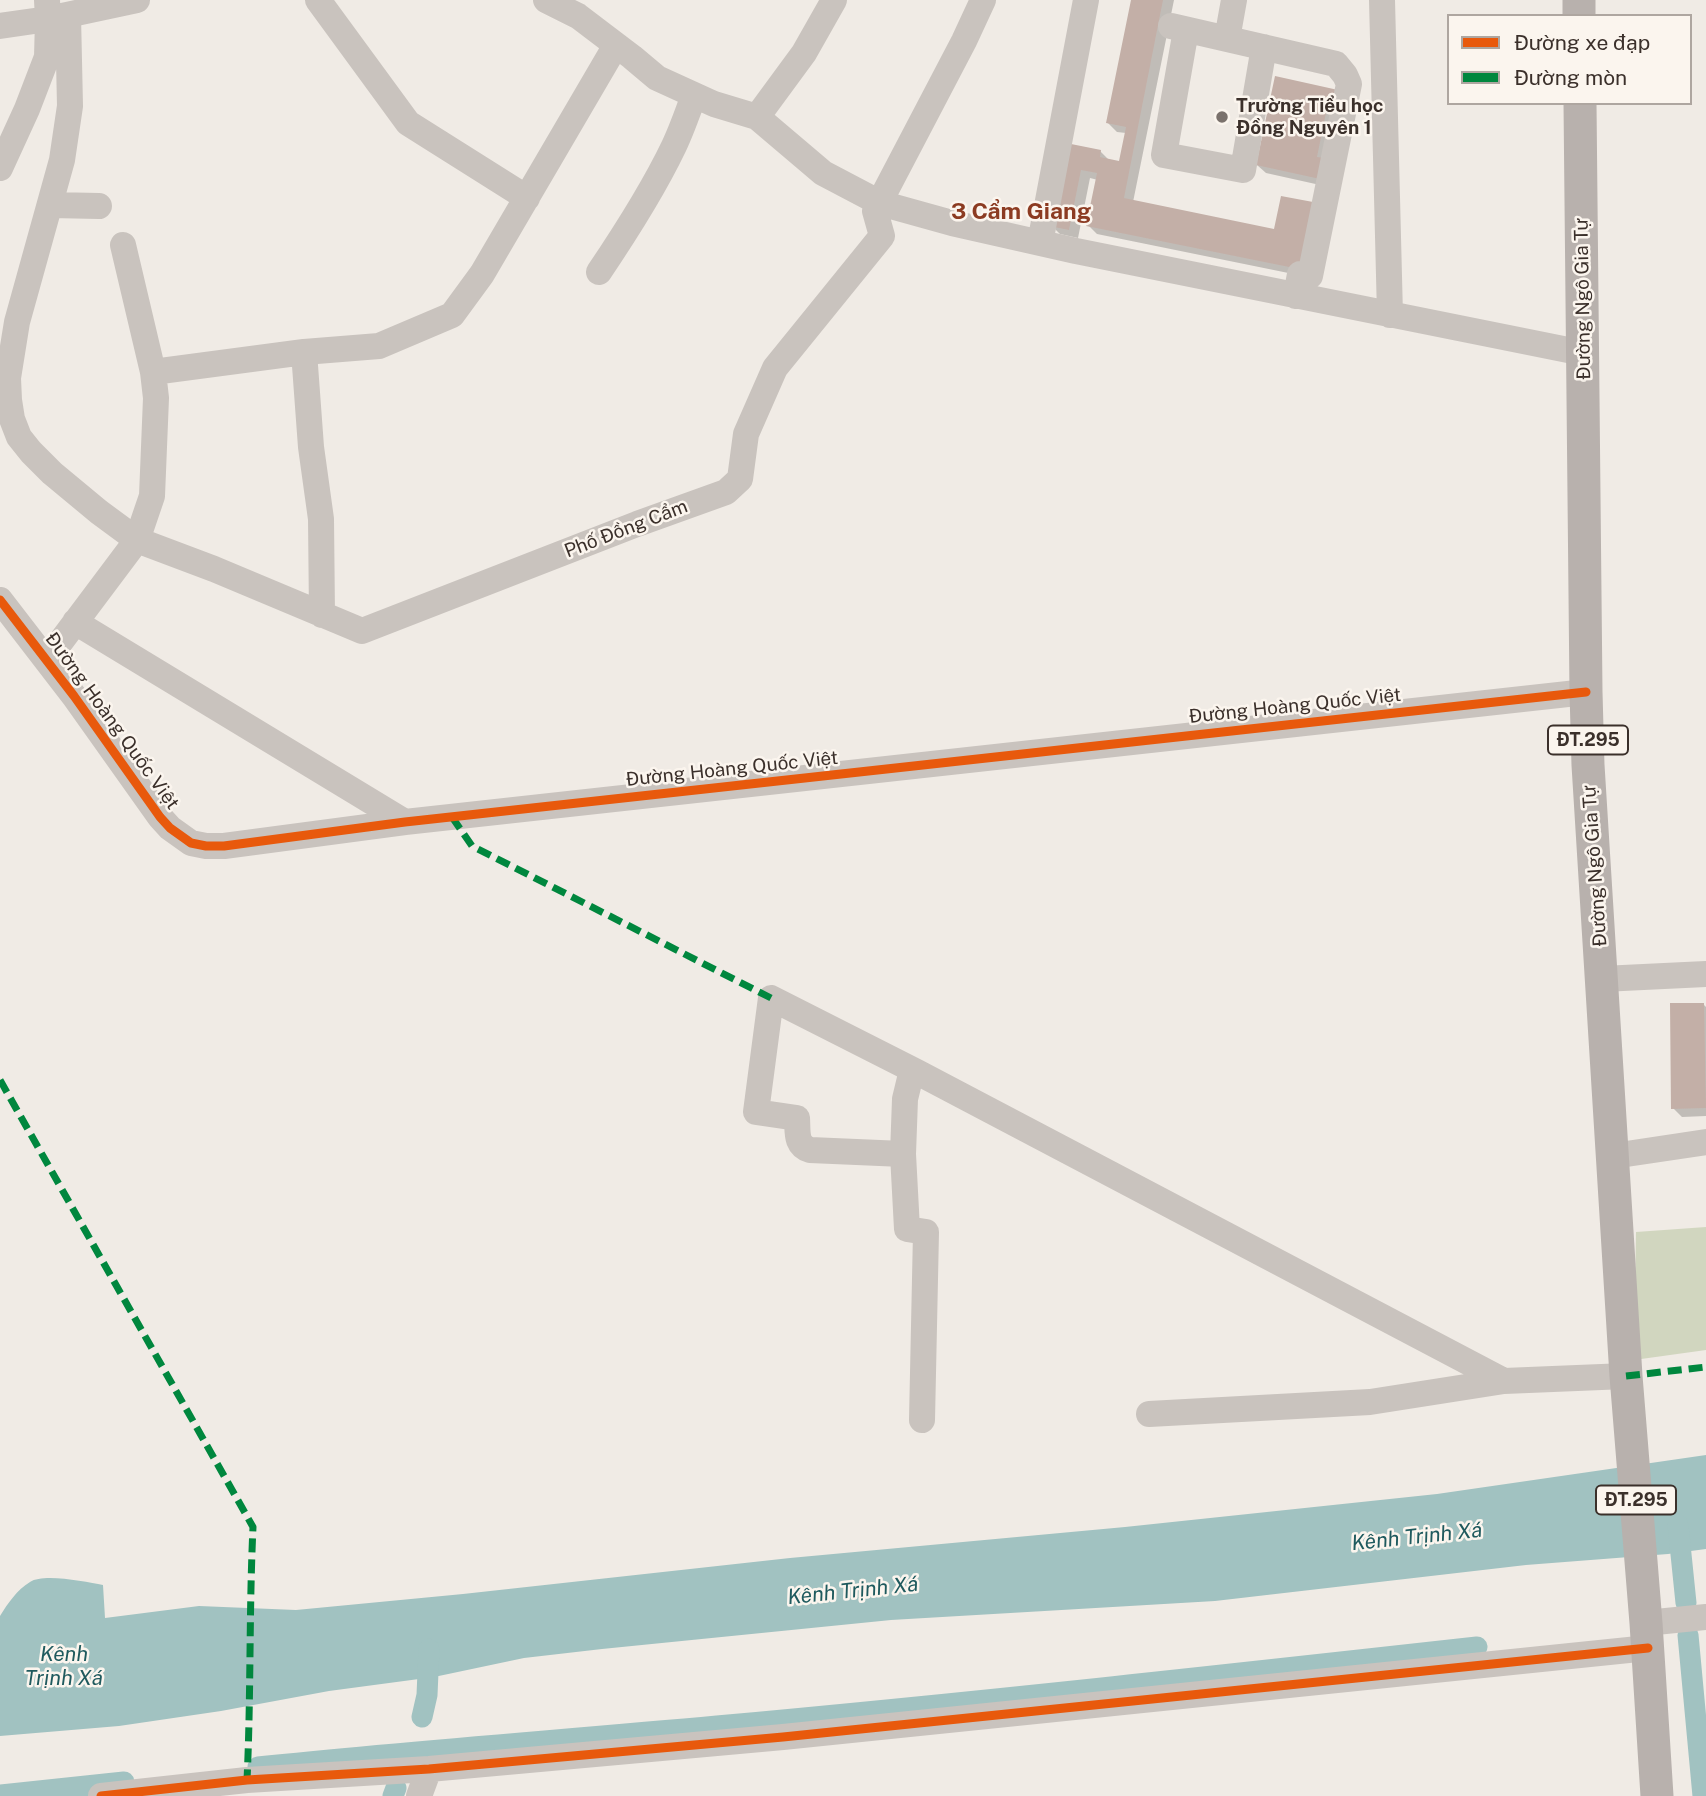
<!DOCTYPE html>
<html>
<head>
<meta charset="utf-8">
<style>
  body { margin:0 }
  #map { position:relative; width:1706px; height:1796px; overflow:hidden; background:#f0ebe5; font-family:"Public Sans",sans-serif }
  canvas { display:block }
  .legend { position:absolute; left:1447px; top:14px; width:245px; height:91px; box-sizing:border-box; background:#fbf5ee; border:2px solid #aea6a0; margin:0; padding:9px 12px; list-style:none; font-size:21px; color:#3b302b }
  .legend li { display:flex; align-items:center; gap:14px; height:35px }
  .legend b { width:35px; border:2px solid #aea6a0 }
</style>
</head>
<body>
<div id="map">
<canvas width="1706" height="1796"></canvas>
<ul class="legend">
<li><b style="height:9px;background:#e8590c"></b>Đường xe đạp</li>
<li><b style="height:9px;background:#00873e"></b>Đường mòn</li>
</ul>
</div>
<script>
const g = document.querySelector('canvas').getContext('2d');
g.lineJoin = 'round';
function paint(path, color) { g.fillStyle = color; g.fill(path, 'evenodd'); }
function stroke(path, color, width, dash) { g.strokeStyle = color; g.lineWidth = width; g.lineCap = dash ? 'butt' : 'round'; g.setLineDash(dash || []); g.stroke(path); }
function drawText(font, color, halo, rows, align = 'center') {
  g.font = font + ' "Public Sans",sans-serif'; g.lineWidth = 5; g.setLineDash([]); g.textBaseline = 'middle'; g.strokeStyle = halo; g.fillStyle = color; for (const [text, x, y, turn = 0] of rows) {
    g.save(); g.translate(x, y); g.rotate((+turn || 0) * Math.PI / 180); g.textAlign = isNaN(turn) ? turn : align; if (halo) g.strokeText(text, 0, 0); g.fillText(text, 0, 0); g.restore();
  }
}
paint(new Path2D(`
  M1706 1227V1350L1634 1360 1636 1232Z`), '#d1d6bf');
paint(new Path2D(`
  M1706 1455V1549L1668 1554 1526 1565 1215 1601 891 1620 602 1649 524 1658 434 1677 329 1691 221 1711 119 1726 0 1736V1616C8 1603 17 1590 30 1582 44 1573 86 1582 103 1585L105 1618 199 1606 296 1610 463 1594 790 1558 1125 1527 1437 1494Z`), '#a1c2c1');
paint(new Path2D(`
  M1133 0H1174L1133 202 1275 231 1308 277 1097 234 1088 225 1098 180 1090 178 1078 238 1060 234 1051 225 1068 145 1100 151 1109 160 1121 164 1126 133 1117 132 1108 123Z
  M1337 92 1329 187 1266 173 1257 165Z
  M1704 1005 1706 1007V1116L1682 1117 1673 1108Z`), '#0003');
stroke(new Path2D(`
  M1678 1525 1686 1603
  M1688 1635 1703 1796
  M422 1717 427 1695 429 1649
  M258 1767C411 1751 564 1740 717 1726 971 1703 1224 1675 1477 1647
  M0 1795 124 1782
  M393 1796 396 1788`), '#a1c2c1', 21);
paint(new Path2D(`
  M1131 0H1163L1124 198 1274 229 1281 196 1313 202 1299 269 1086 226 1097 173 1081 170 1069 230 1049 226 1066 143 1101 150 1100 157 1119 161 1126 127 1106 123Z
  M1275 76 1338 90 1333 109 1327 108 1317 157 1325 158 1320 179 1256 165Z
  M1670 1003H1704L1706 1108 1671 1109Z`), '#c3afa7');
stroke(new Path2D(`
  M318 0 408 123 527 198
  M546 0 578 16 632 57 657 78 714 104 757 117 823 173 880 203 952 223 1076 251 1583 353
  M1382 0 1390 315
  M68 15 70 106 62 160 17 322 8 378 9 400 12 419 19 437 31 452 52 473 99 512 137 540 152 496 156 398 153 372 123 245
  M0 26 48 19 137 0
  M1171 26 1336 64 1345 75 1349 84 1310 276 1300 274 1296 296
  M1186 30 1164 155 1243 170 1264 47
  M1227 39 1234 0
  M757 117 804 53 834 0
  M0 168 27 109 47 57 48 19 47 0
  M51 205 99 206
  M1040 243 1086 0
  M599 272C626 232 653 190 674 146 682 129 688 112 694 95
  M304 352 311 447 321 519 322 615
  M153 372 304 352 379 346 452 315 482 274 616 45
  M0 600 74 696 160 817 170 828 191 843 206 846H224L405 822 1586 692
  M75 622 405 822
  M47 660 137 540 214 569 362 631 637 524 726 492 740 479 746 434 775 368 882 236 875 211 964 41 983 0
  M1602 979 1706 974
  M912 1070 905 1099 903 1154 907 1229 926 1232 922 1420
  M903 1154 810 1150C795 1145 798 1132 797 1118L756 1112 771 998 917 1072 1504 1381 1626 1376
  M1613 1156 1706 1142
  M1149 1414 1370 1402 1504 1381
  M1646 1623 1706 1617
  M101 1796 247 1780 429 1769 783 1737 1648 1648
  M419 1796 429 1769`), '#c9c3be', 26);
stroke(new Path2D(`
  M1579 0V16
  M1580 103 1586 692 1588 765 1626 1376 1646 1623 1657 1796`), '#b8b1ad', 33);
stroke(new Path2D(`
  M452 817 472 846 771 998
  M0 1080 253 1527C249 1611 251 1696 247 1780
  M1626 1376 1706 1367`), '#00873e', 7, [14, 7]);
stroke(new Path2D(`
  M0 600 74 696 160 817 170 828 191 843 206 846H224L405 822 1586 692
  M101 1796 247 1780 429 1769 783 1737 1648 1648`), '#e8590c', 9);
for (const [x, y, r, color] of [
  [1222,117,7,"#7a716c"]
]) { const dot = new Path2D(); dot.arc(x, y, r, 0, 2 * Math.PI); g.fillStyle = color; g.fill(dot); stroke(dot, '#fbf5ee', 2.5); }
for (const [x, y, w] of [
  [1588,740,80],
  [1636,1500,80]
]) { const box = new Path2D(); box.roundRect(x - w / 2, y - 14.5, w, 29, 5); g.fillStyle = '#fbf5ee'; g.fill(box); stroke(box, '#3b302b', 2); }
drawText('bold 18px', '#3b302b', null, [
  ["ĐT.295",1588,740],
  ["ĐT.295",1636,1500]
]);
drawText('bold 19px', '#3b302b', '#fbf5ee', [
  ["Trường Tiểu học",1236,106],
  ["Đồng Nguyên 1",1236,128]
], 'left');
drawText('19px', '#3b302b', '#fbf5ee', [
  ["Đường Ngô Gia Tự",1583,299,-91],
  ["Phố Đồng Cẩm",626,529,-21],
  ["Đường Hoàng Quốc Việt",1295,706,-6],
  ["Đường Hoàng Quốc Việt",112,721,54],
  ["Đường Hoàng Quốc Việt",732,769,-6],
  ["Đường Ngô Gia Tự",1595,866,-94]
]);
drawText('italic 21px', '#1f5a5e', '#fbf5ee', [
  ["Kênh Trịnh Xá",1417,1537,-6],
  ["Kênh Trịnh Xá",853,1591,-6],
  ["Kênh",64,1655],
  ["Trịnh Xá",64,1679]
]);
drawText('bold 23px', '#8c3b22', '#fbf5ee', [
  ["3 Cẩm Giang",1021,212]
]);
</script>
</body>
</html>
